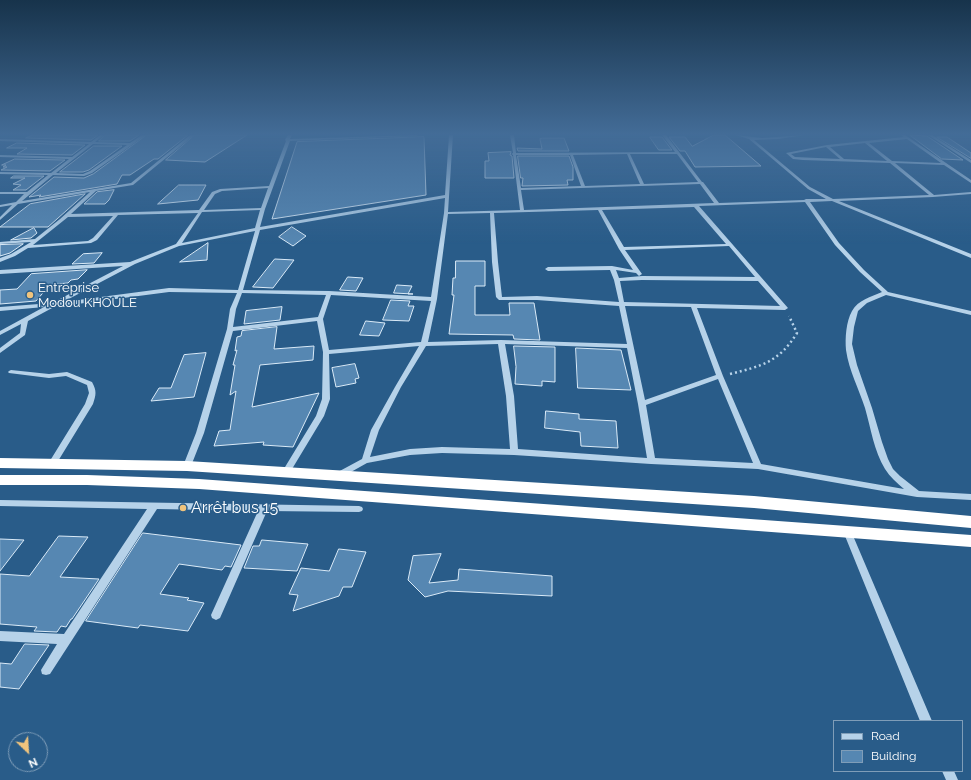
<!DOCTYPE html>
<html>
<head>
<meta charset="utf-8">
<style>
  body { margin:0 }
  #map { position:relative; width:971px; height:780px; overflow:hidden; background:#295c89; font-family:Raleway,sans-serif }
  canvas { display:block }
  .legend { position:absolute; left:833px; top:720px; width:130px; height:52px; box-sizing:border-box; background:#295c89; border:1px solid #7f9db8; margin:0; padding:5px 7px; list-style:none; font-size:12px; color:#fff }
  .legend li { display:flex; align-items:center; gap:8px; height:20px }
  .legend b { width:20px; border:1px solid #7f9db8 }
  .north { position:absolute; left:8px; top:732px; width:40px; height:40px; box-sizing:border-box; background:#295c89; border:1px solid #7f9db8; border-radius:50%; rotate:155deg; font-size:11px; font-weight:700; line-height:16px; text-align:center; color:#fff }
  .north::after { content:''; display:block; margin:auto; width:14px; height:18px; background:#f0c47d; clip-path:polygon(50% 0,100% 100%,50% 72%,0 100%) }
</style>
</head>
<body>
<div id="map">
<canvas width="971" height="780"></canvas>
<ul class="legend">
<li><b style="height:5px;background:#b6d2e9"></b>Road</li>
<li><b style="height:11px;background:#5687b2"></b>Building</li>
</ul>
<div class="north">N</div>
</div>
<script>
const g = document.querySelector('canvas').getContext('2d');
g.lineJoin = 'round';
function paint(path, color) { g.fillStyle = color; g.fill(path, 'evenodd'); }
function stroke(path, color, width, dash) { g.strokeStyle = color; g.lineWidth = width; g.lineCap = dash ? 'butt' : 'round'; g.setLineDash(dash || []); g.stroke(path); }
function drawText(font, color, halo, rows, align = 'center') {
  g.font = font + ' Raleway,sans-serif'; g.lineWidth = 3; g.setLineDash([]); g.textBaseline = 'middle'; g.strokeStyle = halo; g.fillStyle = color; for (const [text, x, y, turn = 0] of rows) {
    g.save(); g.translate(x, y); g.rotate((+turn || 0) * Math.PI / 180); g.textAlign = isNaN(turn) ? turn : align; if (halo) g.strokeText(text, 0, 0); g.fillText(text, 0, 0); g.restore();
  }
}
const building = new Path2D(`
  M33 135H98L91 140 26 138Z
  M105 135H139L130 141H99Z
  M147 135H188L158 159H154L130 175H122L117 184 39 197 41 195 29 197 54 177 84 178 93 174Z
  M195 135H247L205 162 166 160Z
  M714 135H725L761 166 695 167 685 151H680L669 137H685L692 146Z
  M910 135 927 136 963 160 942 159Z
  M424 137 426 195 272 219 297 142Z
  M650 137H662L672 150H659Z
  M937 137H947L971 153V158Z
  M543 138H564L569 151H518L517 148 542 149 540 139Z
  M17 143 85 145 72 155 17 154 27 148H7Z
  M94 146H122L89 170 83 172H60Z
  M511 152 510 155 512 156 514 178H485V161H489L488 153Z
  M518 156H569L573 167V180H567L568 185 522 186 523 178H521Z
  M15 159 65 160 50 171 1 170 7 167H3L6 165H2Z
  M14 176H44L26 190H13L21 185 13 184 25 178H11Z
  M179 185H206L198 200 158 204Z
  M114 190 109 200 105 204H84L97 192Z
  M85 194 48 227H0L30 204Z
  M292 227 306 236 293 246 279 237Z
  M34 228 37 233 31 238 11 240Z
  M208 243 207 260 180 262Z
  M23 244 10 253 0 256V245Z
  M102 253 94 263 72 264 83 254Z
  M275 259 294 260 273 288 253 287Z
  M456 261H485V286H475V315H510L509 303H534L540 340 514 339 513 335 449 334 454 295H452L453 278H455Z
  M87 270 78 279 71 280 68 283 57 284 55 286 48 287 36 301 0 304V290L17 289 31 274Z
  M348 277 363 278 356 291 340 290Z
  M397 285 412 286 408 294H413L394 293Z
  M391 300 410 301 408 306H414L409 321 383 320Z
  M282 307 280 320 244 324 246 311Z
  M366 321 385 323 379 336 360 335Z
  M277 327 274 349 314 346 313 360 260 365 252 407 319 393 293 447 263 445 264 442 214 446 219 431 230 430 236 391 230 395 235 365H233L237 350 235 351 237 337 241 336 242 331Z
  M514 346 555 347V382L542 381V386L515 384 516 367Z
  M576 348 621 350 631 390 578 388Z
  M206 353 194 397 151 401 159 388H171L184 355Z
  M355 364 359 378 355 379 356 383 336 387 332 368Z
  M546 411 579 414V419L616 421 618 448 581 446 580 432 545 428Z
  M143 533 241 545 231 567 225 566 222 570 179 564 160 594 189 598 187 600 204 603 188 631 140 625 138 628 86 621Z
  M59 536 88 537 60 577 99 579 72 619H71L66 627 61 626 57 632 34 631 37 627 0 624V574L29 576Z
  M0 539 24 540 0 571Z
  M262 540 308 544 297 571 244 568 253 546H259Z
  M339 549 366 552 352 587H343L339 596 293 611 298 595 289 594 301 568 329 571Z
  M441 554 429 583 458 580 459 569 552 576V596L448 591 425 597 408 580 413 556Z
  M25 644 49 645 19 689 0 687V663L11 664Z`);
paint(building, '#5687b2');
stroke(building, '#daeaf7', 1);
stroke(new Path2D(`
  M730 374C762 366 779 362 797 333L789 316`), '#b6d2e9', 2.5, [2, 3]);
paint(new Path2D(`
  M100 135H104L95 142 130 143 142 135H146L92 173 84 176 53 175 22 201 131 183 190 135H194L133 185 96 191 71 214 199 210 212 192 220 189 269 186 286 141 285 140 288 135H292L290 139 418 135 416 136 290 141 265 209 260 227 445 195 449 135H453L448 212 520 210 513 155 511 154 513 153 510 135H514L516 153 675 152 662 135H666L702 182H703L719 203 804 200 806 199H826L808 189 749 139 736 135 762 138 805 135 778 139 754 140 810 187 833 199 929 195 890 163 803 160 793 159 786 153 827 145 904 137 901 135H905L971 180V183L944 165 895 163 934 195 971 192V194L933 197 839 201 971 254V258L832 201 810 202 839 243 864 270 888 292 971 311V315L886 295 867 303 858 311 854 327 852 344 857 365 872 408 882 442 888 459 893 469 900 476 919 491 971 494V500L917 497 758 469 651 464 514 455 442 453 410 455 367 463 342 477 339 478 336 477 335 475 336 473 362 459 371 430 395 387 419 346 329 354 330 399 324 416 289 474 286 475 283 474 282 472 316 416 322 399 323 352 317 321 233 331 204 433 191 466 190 468H184L183 466 196 433 227 329 230 309 237 293 169 292 54 307 28 321 25 335 0 353V348L20 333 21 324 0 335V331L44 307 0 311V307L52 303 123 266 0 274V270L130 262 176 244 198 213 118 215 97 240 91 243 28 248 15 256 0 262V258L11 254 31 242 0 244V242L35 239 60 219 90 192 18 204 0 220V217L12 205 0 207V205L16 202 24 194H0V192H27L48 175 0 174V172L51 173 69 159 0 157V155L72 157 89 144 0 141V139L91 142ZM907 139 941 163 892 161 869 143ZM865 143 887 161 844 159 830 147ZM93 144 127 145 90 171 83 174 56 173ZM826 147 840 159 795 157 791 154ZM627 154 640 184 585 186 573 155ZM630 154H677L698 182 644 184ZM516 155H570L581 186 521 188ZM700 184 714 203 524 210 521 190ZM268 188 261 208 204 210 215 194 222 191ZM445 198 444 213 431 297 329 291 243 290 260 230ZM805 202 835 245 860 272 882 292C871 297 858 300 852 311 846 322 845 338 846 350 849 371 859 389 865 408 871 429 874 451 885 469 890 477 897 483 904 489L761 464 723 376 697 308 785 310 788 308 699 206ZM694 207 726 244 624 247 602 210ZM260 210 255 228 182 243 202 212ZM598 210 619 249 633 270 612 266 548 267 545 269 548 271 610 270 614 280 619 302 537 296 502 297 498 262 494 213ZM490 213 492 262 496 297 499 300H537L619 306 627 344 501 340 428 342 437 299 448 214ZM113 216 93 238 88 241 33 245 68 217ZM255 231 238 290 169 288 63 302 135 264 179 246ZM729 246 755 277 642 276 619 278 616 270 636 273 639 276 642 274 625 250ZM642 280 758 281 780 306 624 302 620 281ZM242 293 326 295 318 317 233 327 236 309ZM331 295 431 301 421 342 329 350 323 319ZM625 306 691 307 716 375 645 400ZM498 344 506 396 510 449 442 447 410 449 370 457 379 430 401 387 426 346ZM505 344 627 348 638 404 647 458 518 449 514 396ZM718 379 753 463 655 458 646 405Z
  M928 135H932L971 160V163Z
  M11 370 49 374 67 372 92 382C97 391 96 395 93 404L55 466H49L48 464 85 404 89 393 87 385 66 376 49 378 9 373 8 372 9 371Z
  M0 500 359 506 362 507 363 509 362 511 359 512 267 511 220 618 216 620 212 618 211 615 258 511 157 509 50 674 46 675 42 674 41 670 57 644 0 641V631L64 634 147 509 0 506Z
  M847 527 850 528 851 531 932 721H920L843 531 844 528Z
  M942 771H954L958 780H946Z`), '#b6d2e9');
paint(new Path2D(`
  M0 458 187 461 754 496 971 516V528L754 508 187 471 0 468Z
  M0 475H87L199 479 971 535V547L199 489 87 485H0Z`), '#fff');
const sky = g.createLinearGradient(0, 0, 0, 244);
sky.addColorStop(0, '#17334b');
sky.addColorStop(0.55, '#436c97');
sky.addColorStop(1, '#436c9700');
g.fillStyle = sky;
g.fillRect(0, 0, 971, 244);
for (const [x, y, r, color] of [
  [30,295,4,"#f0c47d"],
  [183,508,4,"#f0c47d"]
]) { const dot = new Path2D(); dot.arc(x, y, r, 0, 2 * Math.PI); g.fillStyle = color; g.fill(dot); stroke(dot, '#295c89', 1.5); }
drawText('13px', '#fff', '#295c89', [
  ["Entreprise",38,288],
  ["Modou KHOULE",38,303]
], 'left');
drawText('16px', '#fff', '#295c89', [
  ["Arrêt bus 15",191,508]
], 'left');
</script>
</body>
</html>
